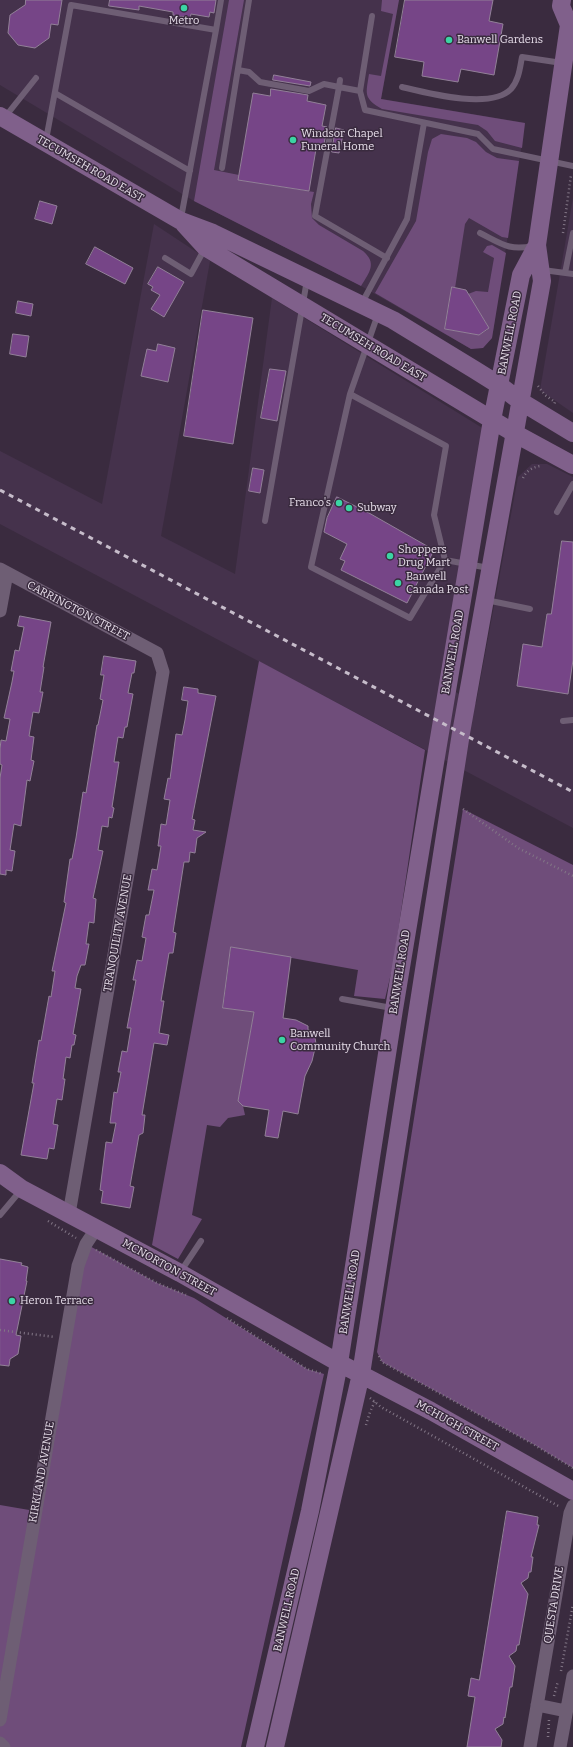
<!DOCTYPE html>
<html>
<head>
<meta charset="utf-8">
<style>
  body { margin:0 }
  canvas { display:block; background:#3a2b3f }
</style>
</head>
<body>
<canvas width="573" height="1747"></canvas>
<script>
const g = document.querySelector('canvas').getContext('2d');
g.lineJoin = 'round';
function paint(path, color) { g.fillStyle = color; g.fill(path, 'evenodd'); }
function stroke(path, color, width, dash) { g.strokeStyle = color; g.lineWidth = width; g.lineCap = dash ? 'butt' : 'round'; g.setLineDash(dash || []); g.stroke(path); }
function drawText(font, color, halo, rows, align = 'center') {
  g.font = font + ' Bitter,serif'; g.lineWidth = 3; g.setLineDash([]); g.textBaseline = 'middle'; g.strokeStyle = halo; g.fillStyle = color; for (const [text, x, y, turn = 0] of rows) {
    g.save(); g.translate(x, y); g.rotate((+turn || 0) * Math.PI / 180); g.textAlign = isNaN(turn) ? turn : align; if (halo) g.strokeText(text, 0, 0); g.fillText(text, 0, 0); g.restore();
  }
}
paint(new Path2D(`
  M0 0H399L381 99 525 123 492 338 483 348 471 349 361 286 194 201 0 85Z
  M573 198V413L540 390Z
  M154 224 210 261 161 536 235 574 272 298 484 429 441 684 476 703 518 477 532 464H547L573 477V828L0 524V451L102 504Z`), '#45324c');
paint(new Path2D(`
  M229 0H244L214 170 239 175 238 180 314 192 311 204 312 218 319 225 363 251C377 263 370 272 361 286L194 201Z
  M382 0H399L381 99 525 123 522 148 495 141 487 131 478 125 382 109C363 98 366 94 369 74L381 76 393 14 381 11Z
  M441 134 467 138 476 142 486 152 497 158 519 161 508 238 502 237 469 218 465 224 455 288 452 287 445 329 479 335 487 330 488 326 468 294 476 291 488 292 494 258 483 252 487 246 492 245 506 253 492 338 483 348 471 349 375 293 416 221 428 152 432 139Z
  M259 661 425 750 393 965 385 999 354 996 358 970 231 947 223 1008 254 1012 238 1101 243 1106 245 1115 228 1118 220 1127 207 1125 192 1215 202 1219 178 1259 152 1245Z
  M463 809 573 865V1468L533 1444 382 1362 377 1352Z
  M86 1244 157 1283 194 1298 307 1369 324 1374 241 1747H4L0 1743V1505L35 1511Z`), '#6f4d7a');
const building = new Path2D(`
  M26 0H62L58 25 51 24 49 38 35 48 18 45 8 33 10 15 25 5Z
  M110 0H216L214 13 210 12 209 17 191 14 190 18 173 15V12L139 6V10L109 6Z
  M405 0H493L489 21 503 24 494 75 461 69 458 82 422 76 424 62 395 57Z
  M274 75 311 82 310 86 273 80Z
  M271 89 308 95 307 101 326 105 322 126 327 127 323 150 316 149 309 191 238 180 253 93 270 96Z
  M336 128 344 130 339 153 332 152Z
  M40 201 57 206 52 224 35 219Z
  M95 247 133 268 125 284 86 264Z
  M158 267 184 282 164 317 151 309 160 295 151 290 153 287 148 284Z
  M452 287 466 290 489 328 479 335 445 329Z
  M18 301 33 304 31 316 16 313Z
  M203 310 253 318 233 444 184 436Z
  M13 334 29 336 26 357 10 354Z
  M158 344 175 348 168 382 141 376 147 349 156 351Z
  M270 369 286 371 277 421 261 418Z
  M253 468 264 470 260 493 249 491Z
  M337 497 369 513 434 550 407 603 341 570 345 561 340 559 347 544 324 532 327 518Z
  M562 541 573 542V660L568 694 517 686 523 644 542 647 547 614H551Z
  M20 616 51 622 43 667H44L40 692H43L39 713 33 712 29 736 34 737 31 760 34 761 30 781 27 780 21 826 14 824 10 850 15 851 12 871 6 870V875L0 874V778L2 765 0 764V749L1 740 6 741 10 719 4 718 12 682 14 671H11L15 650 19 651 24 627 18 626Z
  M104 656 136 661 134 673H132L128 693 133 694 127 727H125L123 738 118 737 114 762H119L112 807 114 808 112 818 109 817 108 827 102 826 98 850 103 851 93 898 96 899 94 923 89 922 86 944H89L85 965H81L77 976 75 988 81 989 73 1034 76 1035 74 1045H72L70 1058 66 1057 63 1079H65L62 1100 57 1099 53 1124 58 1125 54 1149 49 1148 47 1159 21 1155 34 1083H32L39 1040 41 1041 49 996 51 997 55 971H52L66 903 64 902 70 859H72L76 838 83 792 86 793 97 725H98L103 700 100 699 104 675H101Z
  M184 687 198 689V693L216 696 192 819 195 820 193 830 206 832 197 838 195 853 190 852 189 862H184L173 932 176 933 173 953H169L161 1001H164L159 1033 169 1035 167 1045 154 1043 142 1115H145L143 1133 139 1135 130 1186 134 1187 130 1208 101 1203 103 1191 100 1190 106 1142 112 1143 116 1123H110L114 1092 117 1093 121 1072H118L122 1051 127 1052 131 1028H127L136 980H133L137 960 142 961 146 938 142 937 146 915H149L154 890H148L152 869 157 870 161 846H158L161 824 166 825 170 800 164 799 168 778 170 779 176 734 182 735 185 720 188 701 182 700Z
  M231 947 291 957 283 1018 296 1020 308 1026V1030L314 1031 316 1044 312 1061 305 1076 298 1114 283 1111 278 1138 265 1136 269 1110 243 1106 238 1101 254 1012 223 1008Z
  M0 1259 22 1263 21 1265 28 1267 26 1281H27L16 1335 21 1336 18 1354 10 1359 9 1366 0 1365Z
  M507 1511 538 1517 537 1525H539L531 1557H533L531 1572H529L528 1578 521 1583 528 1594 519 1645H517L516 1651 509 1656 515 1666 512 1687H510L505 1718 504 1717 503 1724 495 1729 502 1740 501 1747H467L475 1697 468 1696 471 1678 479 1680Z`);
paint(building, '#764587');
stroke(building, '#928098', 1);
stroke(new Path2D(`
  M563 233 571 175
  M538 386 545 395 555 402 554 405
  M523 478C526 471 534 466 542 466
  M463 809 518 848 573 876
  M48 1221 76 1238
  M96 1250 157 1283 186 1295
  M227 1318 307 1369 323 1374
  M0 1330 55 1337
  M379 1356 382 1362 533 1444 573 1468
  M370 1398 381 1407 560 1507
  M366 1425 370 1412 376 1399
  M561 1671 573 1604
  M554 1696 558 1681
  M548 1737 549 1720`), '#827686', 2.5, [1, 3]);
stroke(new Path2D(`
  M372 16 360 91 365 110 478 134 493 149 573 166
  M216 30 221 0
  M238 70 249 72 260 82 309 91 324 84 339 87 315 216 387 258
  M340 80 339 87 360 91
  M402 87C427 93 491 110 511 89 519 80 520 67 522 57L562 63
  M55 93 190 171
  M5 117 36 78
  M46 140 71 5 216 30 181 218
  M222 168 249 0
  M480 233C502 244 509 251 533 246
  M165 258 191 274 205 248
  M543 270 573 274
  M565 273 573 233
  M362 303 407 219 424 123
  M378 314 350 394 311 567 410 618 445 560
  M350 394 446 446 434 515 445 560 489 568
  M557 512 573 484
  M265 521 307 280
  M486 600 530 609
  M563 721 573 720
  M342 999 392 1008
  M0 1215 21 1190
  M181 1271 201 1241`), '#6e5e74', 6);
stroke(new Path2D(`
  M0 569 157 653 163 672 69 1214
  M0 611 7 573
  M537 1705 566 1711
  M0 1720 78 1266 86 1244 96 1229
  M0 1743 4 1747
  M530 1747 570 1513 573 1506
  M560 1747 573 1676`), '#6e5e74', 13);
stroke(new Path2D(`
  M0 116 181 221 213 233 393 320 475 370 499 385 520 401 573 433
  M184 224 205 247 514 433 573 465
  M0 1173 22 1189 180 1273 339 1363 431 1411 573 1491
  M255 1747 310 1511 339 1363 394 1009 492 420 521 275 537 245
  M275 1747 361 1374 461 733 542 281 537 245 569 25 561 6 562 0`), '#80608b', 18);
stroke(new Path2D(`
  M0 490 573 792`), '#c6bcca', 3, [5, 5]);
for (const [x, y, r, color] of [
  [184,8,4,"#3bd4a4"],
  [449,40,4,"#3bd4a4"],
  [293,140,4,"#3bd4a4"],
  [339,503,4,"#3bd4a4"],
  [349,508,4,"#3bd4a4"],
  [390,556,4,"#3bd4a4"],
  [398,583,4,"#3bd4a4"],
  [282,1040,4,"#3bd4a4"],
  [12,1301,4,"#3bd4a4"]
]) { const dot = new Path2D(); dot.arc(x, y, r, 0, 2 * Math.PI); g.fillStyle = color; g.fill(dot); stroke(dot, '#3a2b3f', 1.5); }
drawText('11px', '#e7deea', '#3a2b3f', [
  ["Metro",184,21,"center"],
  ["Banwell Gardens",457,40],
  ["Windsor Chapel",301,134],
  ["Funeral Home",301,147],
  ["Franco's",331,503,"right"],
  ["Subway",357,508],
  ["Shoppers",398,550],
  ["Drug Mart",398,563],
  ["Banwell",406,577],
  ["Canada Post",406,590],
  ["Banwell",290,1034],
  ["Community Church",290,1047],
  ["Heron Terrace",20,1301]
], 'left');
drawText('11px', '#e7deea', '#3a2b3f', [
  ["TECUMSEH ROAD EAST",90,169,30],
  ["BANWELL ROAD",510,333,-79],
  ["TECUMSEH ROAD EAST",373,348,31],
  ["CARRINGTON STREET",78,611,28],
  ["BANWELL ROAD",453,652,-80],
  ["TRANQUILITY AVENUE",118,933,-80],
  ["BANWELL ROAD",400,972,-81],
  ["MCNORTON STREET",169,1268,29],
  ["BANWELL ROAD",350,1292,-81],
  ["MCHUGH STREET",457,1426,29],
  ["KIRKLAND AVENUE",42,1472,-80],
  ["QUESTA DRIVE",554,1605,-81],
  ["BANWELL ROAD",287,1610,-77]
]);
</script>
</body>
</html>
